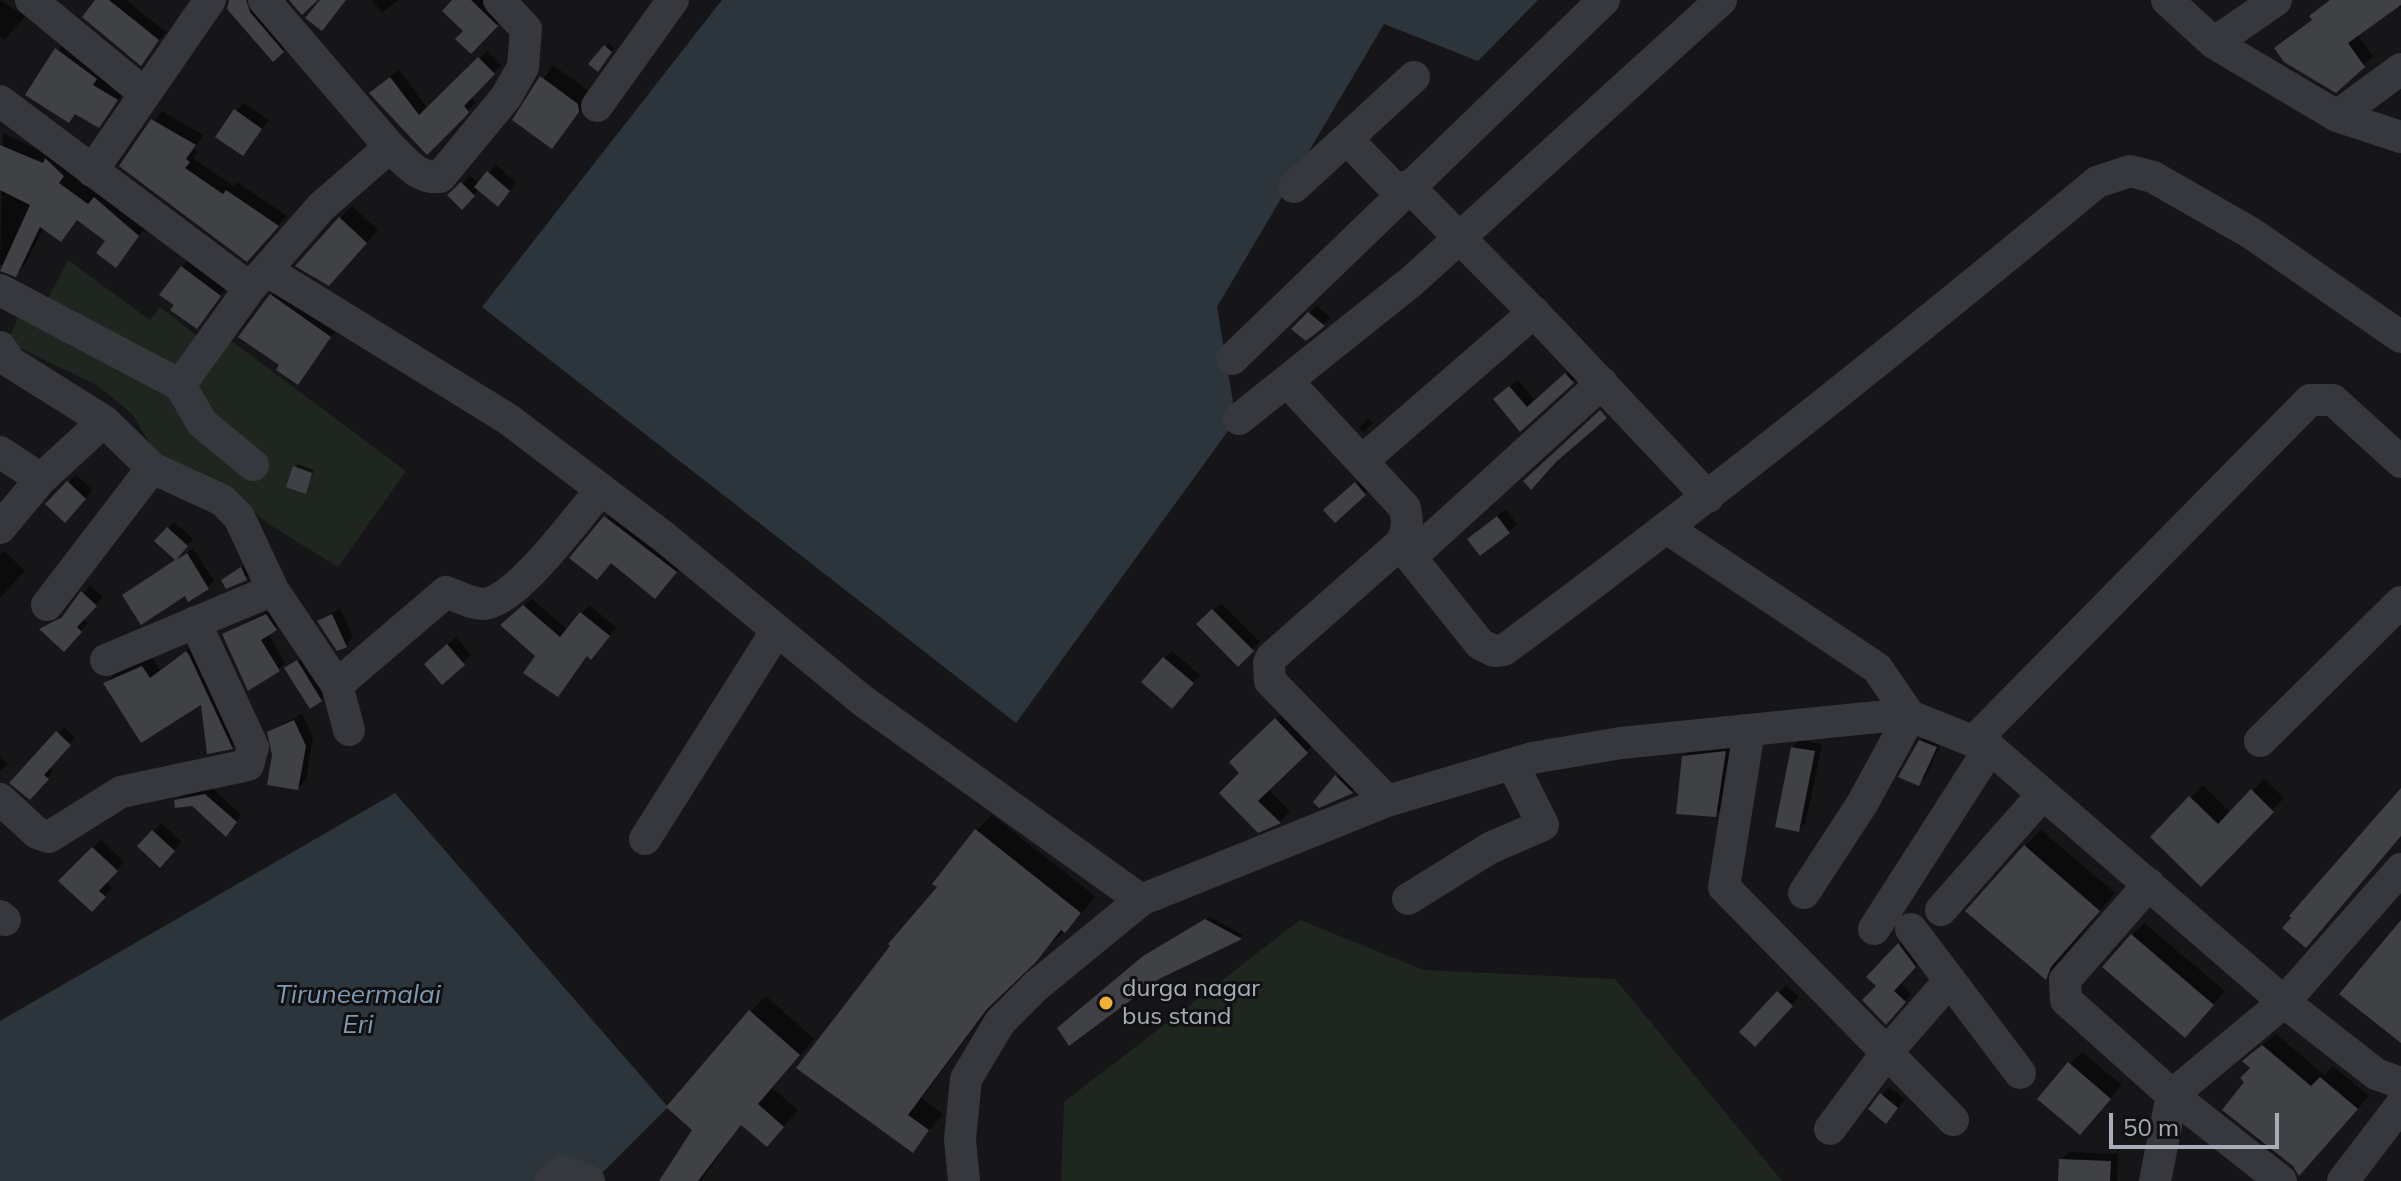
<!DOCTYPE html>
<html>
<head>
<meta charset="utf-8">
<style>
  body { margin:0 }
  #map { position:relative; width:2401px; height:1181px; overflow:hidden; background:#161618; font-family:Mulish,sans-serif }
  canvas { display:block }
  .scale { position:absolute; left:2109px; top:1113px; width:170px; height:36px; box-sizing:border-box; border:4px solid #a8adb8; border-top:0; padding-left:10px; font-size:24px; line-height:28px; white-space:nowrap; color:#a8adb8; -webkit-text-stroke:6px #111113; paint-order:stroke }
</style>
</head>
<body>
<div id="map">
<canvas width="2401" height="1181"></canvas>
<div class="scale">50 m</div>
</div>
<script>
const g = document.querySelector('canvas').getContext('2d');
g.lineJoin = 'round';
function paint(path, color) { g.fillStyle = color; g.fill(path, 'evenodd'); }
function stroke(path, color, width, dash) { g.strokeStyle = color; g.lineWidth = width; g.lineCap = dash ? 'butt' : 'round'; g.setLineDash(dash || []); g.stroke(path); }
function drawText(font, color, halo, rows, align = 'center') {
  g.font = font + ' Mulish,sans-serif'; g.lineWidth = 6; g.setLineDash([]); g.textBaseline = 'middle'; g.strokeStyle = halo; g.fillStyle = color; for (const [text, x, y, turn = 0] of rows) {
    g.save(); g.translate(x, y); g.rotate((+turn || 0) * Math.PI / 180); g.textAlign = isNaN(turn) ? turn : align; if (halo) g.strokeText(text, 0, 0); g.fillText(text, 0, 0); g.restore();
  }
}
paint(new Path2D(`
  M68 260 150 320 160 307 219 353 230 340 406 471 338 567 267 523 232 493 157 457 133 415 98 386 8 342 20 312 46 302Z
  M1300 920 1424 970 1615 979 1782 1181H1061L1064 1102Z`), '#1e261f');
paint(new Path2D(`
  M722 0H1538L1478 61 1384 24 1217 307 1236 420 1016 723 482 307Z
  M395 793 668 1107 594 1181H0V1021Z`), '#2c353c');
paint(new Path2D(`
  M0 0 25 16 5 40 0 36Z
  M98 0H126L166 32 141 64Z
  M372 0H398L382 13Z
  M455 0H487L504 17 471 52Z
  M2330 0H2401V9L2398 5 2357 34 2373 56 2363 65 2276 48 2314 19Z
  M255 6 288 45 274 59 240 20Z
  M68 38 128 88 98 125 77 113 69 121 28 95Z
  M609 43 614 48 601 66 591 64Z
  M487 51 501 65 471 97 476 103 473 105 427 152 379 85 399 70 428 109Z
  M553 65 590 92 591 98 552 147 515 119Z
  M244 103 269 120 243 154 236 111Z
  M162 111 203 135 194 149 197 152 193 158 233 186 237 182 287 216 256 250 121 166Z
  M3 133 72 166 68 172 98 195 105 189 147 226 116 265 108 240 79 218 61 239 44 227 25 265 15 275 0 264Z
  M496 165 516 182 505 196 479 189 462 207 450 195 470 176 479 184Z
  M352 206 378 230 341 271 340 218Z
  M189 260 226 288 203 320 182 267Z
  M281 286 339 326 298 383 282 365 271 296Z
  M1317 306 1331 318 1323 325 1294 328Z
  M1574 367 1581 373 1520 429 1504 392 1518 380 1536 401Z
  M1369 418 1373 423 1363 432 1359 428Z
  M298 464 314 470 305 492 294 468Z
  M76 475 93 490 65 520 48 504Z
  M1364 476 1373 486 1335 520 1333 502Z
  M618 505 687 559 667 584 612 562 572 558Z
  M1506 509 1517 524 1509 532 1477 531Z
  M174 522 193 539 176 558 157 541Z
  M193 548 214 581 208 587 186 594 125 595Z
  M4 551 25 571 0 598V555Z
  M245 566 250 575 227 587 226 577Z
  M90 585 103 597 83 618 88 623 63 649 42 629 68 612Z
  M532 599 568 630 589 605 616 627 599 649 588 655 565 687 510 618Z
  M1221 603 1260 642 1238 664 1199 624Z
  M273 608 282 621 268 633 285 663 278 670 224 635Z
  M340 608 353 637 346 645 319 621Z
  M456 637 471 655 443 682 434 656Z
  M196 643 241 738 232 747 202 701 105 683 115 674 152 657 160 670Z
  M1172 651 1200 675 1180 698 1164 658Z
  M306 654 328 692 320 700 286 669Z
  M1287 709 1317 741 1268 789 1290 811 1280 822 1258 830 1242 773 1232 762Z
  M302 713 313 737 306 780 298 788 269 733Z
  M64 727 75 738 48 767 53 772 29 798 12 783Z
  M1928 733 1943 739 1926 776 1919 784 1920 741Z
  M1738 740 1727 803 1715 815 1684 757 1696 744Z
  M1800 740 1822 744 1806 822 1798 830 1792 748Z
  M0 756 8 764 0 771Z
  M1344 769 1359 784 1352 791 1320 805 1315 802Z
  M2264 779 2284 798 2201 884 2152 837 2203 785 2231 813Z
  M212 788 241 815 232 828 193 803 176 801 183 795Z
  M992 815 1095 896 1081 915 1000 993 922 1098 943 1114 913 1150 798 1067 939 887 976 831Z
  M161 823 182 842 160 865 140 846Z
  M2041 830 2115 893 2046 977 2025 846Z
  M101 840 124 862 106 882 112 888 92 909 61 881Z
  M1210 917 1243 935 1158 977 1149 953Z
  M2144 923 2225 991 2197 1023 2132 935Z
  M1906 938 1922 959 1900 983 1911 994 1893 1015 1879 986 1869 977Z
  M1786 985 1799 997 1763 1037 1742 1032Z
  M766 996 814 1039 772 1088 798 1110 782 1129 742 1123 701 1181H662L695 1129 750 1012Z
  M2276 1034 2324 1075 2333 1066 2369 1096 2324 1147 2253 1067 2257 1049Z
  M2082 1052 2122 1085 2092 1120 2070 1064Z
  M1889 1087 1905 1099 1894 1113 1882 1095Z
  M2069 1152 2118 1154 2117 1181H2060L2061 1160Z`), '#0007');
paint(new Path2D(`
  M95 0H109L159 40 141 66 82 17Z
  M229 0H246L250 12 284 52 273 62 227 9Z
  M289 0H318L302 15Z
  M320 0H346L322 31 305 18Z
  M452 0H471L498 26 471 54 455 39 463 31 442 11Z
  M2330 0H2401V5L2348 43 2365 67 2336 93 2284 62 2274 48 2312 20 2309 16Z
  M604 45 612 52 598 72 588 64Z
  M55 48 97 79 93 85 118 100 99 128 75 114 69 123 25 95Z
  M478 57 495 74 464 106 469 112 466 116 427 155 369 93 390 77 419 115Z
  M540 76 578 104 579 112 552 149 512 120Z
  M234 109 262 129 243 156 215 137Z
  M151 119 196 145 186 159 190 162 185 168 223 194 226 190 279 226 247 262 119 166Z
  M0 145 43 163 45 158 64 176 59 183 88 204 94 197 139 236 116 268 96 253 105 241 77 220 61 242 40 227 16 277 0 271 30 205 0 190Z
  M487 171 510 191 498 207 474 187Z
  M461 182 475 196 462 210 447 195Z
  M339 217 367 243 329 286 295 266Z
  M181 266 221 296 197 329 170 310 174 305 159 295Z
  M270 294 331 337 298 385 276 370 279 365 238 337Z
  M1308 312 1325 326 1306 341 1291 329Z
  M1565 373 1574 383 1520 432 1493 399 1509 386 1527 407Z
  M1600 410 1607 418 1556 462 1531 490 1523 481Z
  M293 466 312 473 306 494 286 487Z
  M67 481 86 499 65 523 45 504Z
  M1355 482 1366 495 1335 523 1323 510Z
  M604 516 677 572 655 599 611 563 597 580 569 558Z
  M1497 516 1510 533 1480 556 1467 539Z
  M167 527 188 546 176 560 187 553 209 589 188 602 185 596 141 625 122 595 175 560 154 541Z
  M241 567 247 580 226 589 221 580Z
  M81 591 97 606 77 627 82 632 64 652 39 629 62 617Z
  M523 605 560 637 580 612 610 636 591 660 587 656 558 697 523 673 535 656 500 625Z
  M1212 609 1254 651 1238 667 1196 624Z
  M266 614 277 630 261 640 280 671 248 691 222 634Z
  M332 614 347 647 337 651 317 621Z
  M447 644 465 665 442 685 424 664Z
  M186 651 189 655 233 749 207 754 201 705 141 743 103 683 142 666 150 678Z
  M1163 657 1194 683 1172 709 1141 682Z
  M297 660 322 701 310 709 284 668Z
  M1275 718 1308 753 1258 801 1281 823 1258 833 1219 793 1239 773 1229 762Z
  M294 720 306 746 298 790 267 785 272 755 267 732Z
  M56 731 71 745 44 775 49 779 30 800 9 783Z
  M1919 740 1937 747 1919 786 1898 777Z
  M1791 747 1815 751 1799 832 1775 827Z
  M1726 751 1716 817 1676 814 1682 756Z
  M1335 775 1353 793 1319 808 1313 802Z
  M2401 788V836L2306 948 2282 928 2291 918 2289 916Z
  M2251 789 2274 812 2201 887 2150 837 2189 796 2218 824Z
  M205 794 237 822 226 837 192 806 175 808 174 800Z
  M975 829 1081 913 1065 933 1061 930 1036 962 987 1009 908 1115 929 1130 913 1153 796 1068 890 946 888 944 937 887 932 884Z
  M152 830 175 851 160 868 137 846Z
  M2024 845 2100 911 2051 967 2046 980 1965 911Z
  M92 847 118 871 99 891 106 897 92 912 58 881Z
  M1205 919 1242 939 1159 979 1069 1046 1057 1028 1143 956Z
  M2401 920V1043L2339 994Z
  M2131 934 2214 1005 2185 1038 2102 967Z
  M1898 943 1916 967 1894 991 1906 1002 1886 1025 1862 1000 1876 986 1866 977Z
  M1777 991 1793 1006 1755 1047 1739 1032Z
  M749 1010 800 1055 758 1104 784 1127 767 1147 741 1125 698 1181H659L692 1130 666 1107Z
  M2262 1045 2311 1086 2320 1077 2358 1109 2299 1176 2293 1166 2222 1110 2244 1082 2240 1078 2250 1068 2242 1061Z
  M2068 1062 2111 1099 2080 1135 2037 1099Z
  M1880 1093 1898 1108 1886 1124 1868 1109Z
  M2059 1159 2111 1161 2110 1181H2058Z`), '#404145');
stroke(new Path2D(`
  M31 0 145 94
  M264 0 390 147
  M2167 0 2214 43 2337 116 2401 137
  M2214 43 2276 0
  M0 101 250 288
  M597 106 673 0
  M2337 116 2401 69
  M1347 139 1400 194
  M92 171 210 0
  M1408 186 1549 328 1708 497
  M1294 187 1414 77
  M266 270 508 419 664 537 863 701 1141 900
  M0 290 180 385 202 423 253 465
  M0 347 10 362 104 421 152 468 47 605
  M1232 359 1604 0
  M1287 381 1405 508C1408 523 1408 531 1400 544L1272 657 1269 663 1270 681 1387 801
  M180 385 250 288 322 206 390 147C405 161 419 180 440 177L506 97 523 67 526 29 499 0
  M1239 419 1412 281 1721 0
  M0 452 41 479
  M1362 461 1534 312
  M152 468 222 500 239 517 273 590 337 685 349 730
  M0 528 41 479 104 421
  M1668 529 1877 668 1910 716 1862 804 1804 893
  M1400 544 1480 644 1494 651 1504 650C1707 500 1903 343 2097 182L2130 171 2153 177 2251 233 2401 337
  M1411 557 1602 383
  M106 660 273 590
  M337 685 446 592C457 596 472 604 483 604 516 603 577 517 600 491
  M1749 731 1724 887 1953 1120
  M1974 741 2310 400H2333L2401 462
  M2260 741 2401 602
  M0 799 37 833 49 837 121 792 248 765 253 747 195 622
  M645 839 777 630
  M2149 884 2065 980 2066 1000 2172 1095 2281 1181
  M1408 899 1490 848 1543 825 1513 765
  M1941 910 2043 794
  M0 916 5 920
  M1874 929 1990 748
  M1911 929 2020 1073
  M1830 1129 1888 1051 1950 980
  M551 1181 564 1171 589 1181
  M964 1181 960 1139 966 1079 1000 1022 1036 986 1141 900 1387 801 1532 758 1621 743 1887 716H1910L1990 748 2284 1002 2376 1074 2401 1083
  M2155 1181 2172 1095 2284 1002 2401 869
  M2343 1181 2401 1105`), '#37383d', 32);
for (const [x, y, r, color] of [
  [1106,1003,8,"#f2b134"]
]) { const dot = new Path2D(); dot.arc(x, y, r, 0, 2 * Math.PI); g.fillStyle = color; g.fill(dot); stroke(dot, '#111113', 3); }
drawText('24px', '#a8adb8', '#111113', [
  ["durga nagar",1122,989],
  ["bus stand",1122,1017]
], 'left');
drawText('italic 26px', '#7f9bb3', '#111113', [
  ["Tiruneermalai",358,995],
  ["Eri",358,1025]
]);
</script>
</body>
</html>
